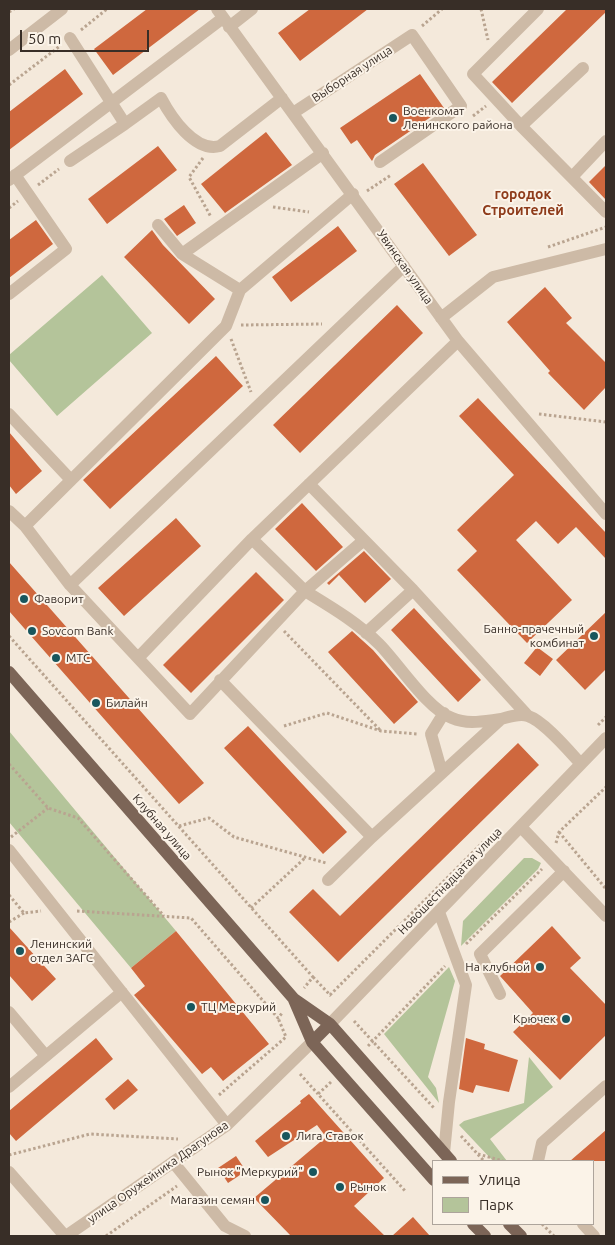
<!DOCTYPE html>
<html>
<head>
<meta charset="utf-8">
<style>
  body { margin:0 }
  #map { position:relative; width:615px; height:1245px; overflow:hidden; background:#f4e9db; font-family:Ubuntu,sans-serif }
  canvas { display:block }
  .frame { position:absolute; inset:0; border:10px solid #382e27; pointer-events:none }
  .legend { position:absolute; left:432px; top:1160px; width:162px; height:65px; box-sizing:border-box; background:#fbf3e8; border:1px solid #ada49b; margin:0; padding:6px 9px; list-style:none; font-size:15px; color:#382e27 }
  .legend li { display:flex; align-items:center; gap:10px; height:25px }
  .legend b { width:25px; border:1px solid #ada49b }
  .scale { position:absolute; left:20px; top:30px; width:129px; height:22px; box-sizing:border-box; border:2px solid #382e27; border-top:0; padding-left:6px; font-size:15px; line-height:18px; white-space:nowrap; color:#382e27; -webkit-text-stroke:4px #fbf3e8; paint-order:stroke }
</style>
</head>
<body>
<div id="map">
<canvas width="615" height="1245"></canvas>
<div class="frame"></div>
<ul class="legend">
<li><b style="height:6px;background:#7c6557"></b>Улица</li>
<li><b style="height:14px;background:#b4c49a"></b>Парк</li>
</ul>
<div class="scale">50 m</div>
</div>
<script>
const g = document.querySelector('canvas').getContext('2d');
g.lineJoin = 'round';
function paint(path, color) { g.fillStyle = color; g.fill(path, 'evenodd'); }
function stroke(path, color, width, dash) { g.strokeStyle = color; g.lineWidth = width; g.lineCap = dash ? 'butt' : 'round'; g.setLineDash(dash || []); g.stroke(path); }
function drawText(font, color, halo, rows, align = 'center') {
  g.font = font + ' Ubuntu,sans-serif'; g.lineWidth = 4; g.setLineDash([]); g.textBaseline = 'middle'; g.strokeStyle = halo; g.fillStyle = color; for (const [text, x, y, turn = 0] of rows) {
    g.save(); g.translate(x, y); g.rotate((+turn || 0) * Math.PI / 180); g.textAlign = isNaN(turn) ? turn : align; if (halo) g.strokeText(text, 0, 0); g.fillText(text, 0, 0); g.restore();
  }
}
paint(new Path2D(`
  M102 275 152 333 57 416 9 360V355Z
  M9 731 176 931 131 968 9 822Z
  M524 858H532L541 863 538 869 461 946 463 921Z
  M449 967 455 981 428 1077 436 1088 439 1103 384 1034Z
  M529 1057 553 1087 490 1139 507 1161H493L459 1125 464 1121 524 1103Z`), '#b4c49a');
paint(new Path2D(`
  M147 9H200L113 75 94 49Z
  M310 9H368L300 61 278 33Z
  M567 9H606V12L512 103 492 82Z
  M65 69 83 94 9 150V112Z
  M420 74 444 108 375 155 372 161 357 140 351 144 340 128Z
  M266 132 292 165 225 213 201 184Z
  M158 146 177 170 107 224 88 199Z
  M423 163 477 235 449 256 394 184Z
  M606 165V200L589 182Z
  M184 205 196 223 177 236 164 219Z
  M36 220 53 244 9 278V240Z
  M338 226 357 251 291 302 272 277Z
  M152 230 163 245 215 299 189 324 124 257Z
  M545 287 572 318 566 323 606 363V387L584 410 548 373 550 371 507 322Z
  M397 305 423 333 300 453 273 425Z
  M216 356 243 386 110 509 83 480Z
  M478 398 606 533V559L576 527 558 544 536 521 516 540 572 600 527 643 457 570 477 551 457 530 514 475 459 416Z
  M9 432 42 471 16 494 9 485Z
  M302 503 343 547 316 571 275 529Z
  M176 518 201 546 124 616 98 588Z
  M364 551 391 579 365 603 339 575 329 585 327 583Z
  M9 562 204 783 179 804 9 611Z
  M256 572 284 600 191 693 163 665Z
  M414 608 481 680 458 702 391 630Z
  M606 612V669L585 690 556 660Z
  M352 631 373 650 418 702 394 724 328 652Z
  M537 647 553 659 540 676 524 663Z
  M248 726 347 832 323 854 224 748Z
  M518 743 539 765 338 962 289 912 313 889 340 916Z
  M552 926 581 958 570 968 606 1005V1035L560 1080 513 1032 533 1013 500 976Z
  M9 927 56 979 32 1001 9 975Z
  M176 931 269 1044 223 1081 211 1067 202 1074 134 995 145 986 131 968Z
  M96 1038 113 1059 16 1141 9 1133V1111Z
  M466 1038 485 1044 484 1049 518 1060 509 1092 476 1085 473 1093 459 1089Z
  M128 1079 138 1090 114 1110 105 1099Z
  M309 1094 384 1178 354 1206 385 1236H291L254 1198 326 1137 317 1125 268 1157 255 1141 301 1103 300 1101Z
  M606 1130V1161H570Z
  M236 1156 246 1171 228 1183 218 1168Z
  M413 1217 430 1236H392Z`), '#cf683e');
stroke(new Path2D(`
  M481 9 488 40
  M9 12 14 9
  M422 26 442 9
  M81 30 107 9
  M9 85 60 46
  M473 116 486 106
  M203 158 189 177 211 217
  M38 185 59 169
  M367 191 391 175
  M273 207 309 212
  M9 208 18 201
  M548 247 606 227
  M241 325 322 324
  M231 339 251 392
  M539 414 606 422
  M284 631 381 731
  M9 636 313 977 304 988
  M598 725 606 717
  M284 726 327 713 381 731 418 734
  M9 764 48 808 78 818 164 916
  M179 826 209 818 234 837 326 863
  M559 832 606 889
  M11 837 48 808
  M556 843 559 832 606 787
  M9 895 24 913 41 911
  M251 908 306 857
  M77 911 191 918 278 1018 283 1012
  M9 922 24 913
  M466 944 542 869
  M313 977 331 996
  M330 995 483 842
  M354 1021 434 1108
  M368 1046 445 966
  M300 1074 318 1094
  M331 1082 318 1094 406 1192
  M219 1095 286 1037 278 1018
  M461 1136 484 1161
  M478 1154 503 1161
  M9 1155 90 1134 178 1139
  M542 1224 554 1236
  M106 1236 177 1186`), '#b9a490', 3, [2.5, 2.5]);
stroke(new Path2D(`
  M217 9 458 341 606 514
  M538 9 473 74 521 126 606 212
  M229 27 252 9
  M70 38 125 124 161 98C171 117 195 153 220 146L282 98
  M9 50 62 9
  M293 113 412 35 461 106 380 162
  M521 126 583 68
  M70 161 125 124
  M572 177 606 141
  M9 180 223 18
  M158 225 182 254
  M240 290 182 254 323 153
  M9 294 66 249 15 175
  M441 318 493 277 606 249
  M9 414 71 480
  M309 484 413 590
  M9 511 25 526 226 326 240 290 353 194
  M25 526 70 585 190 714 305 591 252 539
  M364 540 305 591C331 607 357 622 379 644 398 663 428 710 452 718 468 725 484 721 501 719
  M70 585 404 266
  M366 633 413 590 528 716
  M138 658 252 539 458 341
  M220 680 372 837 501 719C509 717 519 713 528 716 544 721 569 751 581 764
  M442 773 431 734 444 713
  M521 827 606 916
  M9 850 227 1125
  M328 880 372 837
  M439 912 466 985 449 1102 444 1153
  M500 994 480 954 564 871
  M9 1012 46 1056
  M330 1024 606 738
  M9 1087 122 992
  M538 1161 542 1143 606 1086
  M173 1162 225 1226 245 1236
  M9 1172 65 1236
  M583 1224 594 1236
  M66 1236 227 1125 312 1042`), '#cdbaa6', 12);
stroke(new Path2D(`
  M9 672 294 999 330 1024 451 1161
  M294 1000 312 1042 434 1180
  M312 1042 330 1024
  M473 1224 485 1236
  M509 1224 521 1236`), '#7c6557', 12);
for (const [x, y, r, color] of [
  [393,118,5,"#19565d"],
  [24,599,5,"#19565d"],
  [32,631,5,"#19565d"],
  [594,636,5,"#19565d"],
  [56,658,5,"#19565d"],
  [96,703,5,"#19565d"],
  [20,951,5,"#19565d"],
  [540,967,5,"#19565d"],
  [191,1007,5,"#19565d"],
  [566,1019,5,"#19565d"],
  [286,1136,5,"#19565d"],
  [313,1172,5,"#19565d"],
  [340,1187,5,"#19565d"],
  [265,1200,5,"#19565d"]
]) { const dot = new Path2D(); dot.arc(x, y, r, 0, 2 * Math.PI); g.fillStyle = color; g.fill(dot); stroke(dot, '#fbf3e8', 2); }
drawText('12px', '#382e27', '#fbf3e8', [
  ["Выборная улица",352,74,-33],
  ["Увинская улица",405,267,55],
  ["Клубная улица",162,827,49],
  ["Новошестнадцатая улица",450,881,-46],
  ["улица Оружейника Драгунова",158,1172,-35]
]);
drawText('12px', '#382e27', '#fbf3e8', [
  ["Военкомат",403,111],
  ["Ленинского района",403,125],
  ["Фаворит",34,599],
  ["Банно-прачечный",584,629,"right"],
  ["комбинат",584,643,"right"],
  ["Sovcom Bank",42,631],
  ["МТС",66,658],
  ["Билайн",106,703],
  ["Ленинский",30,944],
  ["отдел ЗАГС",30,958],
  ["На клубной",530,967,"right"],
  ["ТЦ Меркурий",201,1007],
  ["Крючек",556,1019,"right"],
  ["Лига Ставок",296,1136],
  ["Рынок \"Меркурий\"",303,1172,"right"],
  ["Рынок",350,1187],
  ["Магазин семян",255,1200,"right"]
], 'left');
drawText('bold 14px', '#8e3b1a', '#fbf3e8', [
  ["городок",523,194],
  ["Строителей",523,210]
]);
</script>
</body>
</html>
